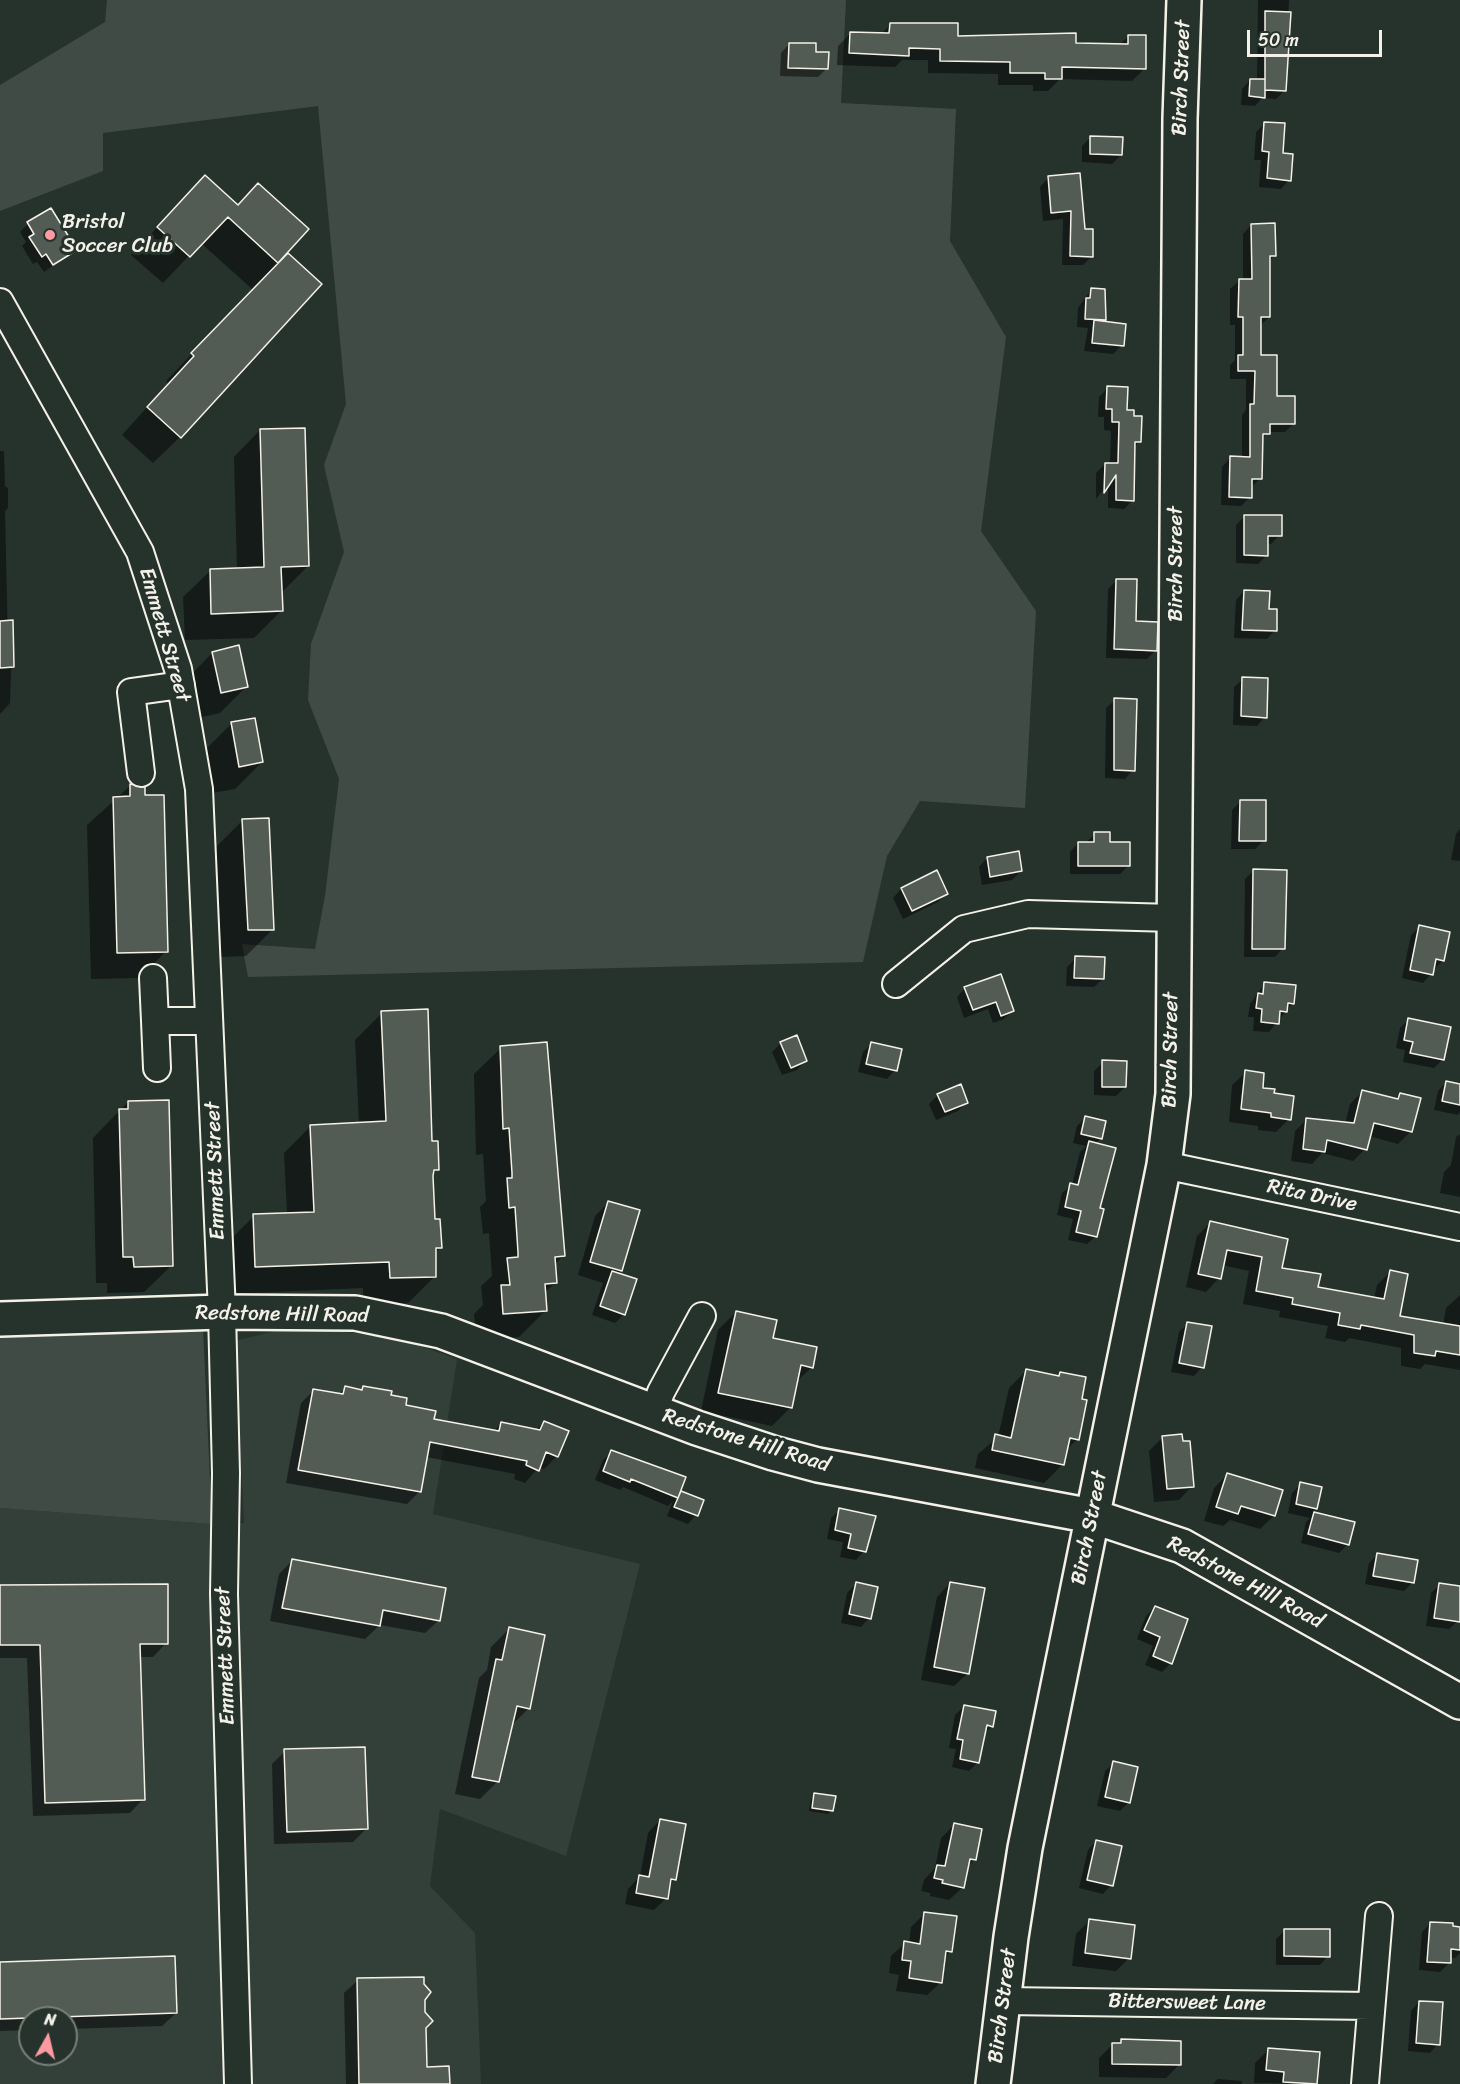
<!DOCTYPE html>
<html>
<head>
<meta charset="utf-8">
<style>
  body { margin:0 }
  #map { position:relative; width:1460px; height:2084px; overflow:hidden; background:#26332d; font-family:Sriracha,sans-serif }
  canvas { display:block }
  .north { position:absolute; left:18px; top:2006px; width:60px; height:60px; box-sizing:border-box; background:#26332d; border:2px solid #787f78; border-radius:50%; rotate:8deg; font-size:16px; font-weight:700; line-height:24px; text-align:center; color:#f4f1e8 }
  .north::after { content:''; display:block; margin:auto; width:21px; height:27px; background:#ff9aa2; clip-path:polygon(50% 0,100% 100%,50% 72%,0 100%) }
  .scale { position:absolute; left:1247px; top:30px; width:135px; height:27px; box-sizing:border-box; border:3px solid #f4f1e8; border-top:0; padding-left:8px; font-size:18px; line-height:21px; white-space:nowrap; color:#f4f1e8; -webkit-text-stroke:4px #26332d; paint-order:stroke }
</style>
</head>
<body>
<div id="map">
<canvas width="1460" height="2084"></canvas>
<div class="north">N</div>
<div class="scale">50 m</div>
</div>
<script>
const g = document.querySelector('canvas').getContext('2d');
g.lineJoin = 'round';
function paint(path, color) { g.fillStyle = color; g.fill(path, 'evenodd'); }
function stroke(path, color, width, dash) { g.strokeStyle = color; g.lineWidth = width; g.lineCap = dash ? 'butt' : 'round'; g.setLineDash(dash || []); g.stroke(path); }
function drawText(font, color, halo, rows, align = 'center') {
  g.font = font + ' Sriracha,sans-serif'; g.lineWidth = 6; g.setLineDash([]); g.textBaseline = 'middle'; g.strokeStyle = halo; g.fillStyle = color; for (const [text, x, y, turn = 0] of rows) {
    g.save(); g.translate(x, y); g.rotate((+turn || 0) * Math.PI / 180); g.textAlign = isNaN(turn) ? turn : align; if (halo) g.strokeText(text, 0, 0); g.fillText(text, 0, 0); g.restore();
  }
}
paint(new Path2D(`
  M292 1327 395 1337 457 1359 433 1514 640 1564 566 1856 440 1809 430 1886 475 1933 481 2084H0V1508L212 1524 244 1523 235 1341ZM30 2018H66V2054H30Z`), '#333f39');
paint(new Path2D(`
  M107 0H846L841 103 956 109 950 241 1006 337 981 531 1036 611 1025 808 920 801 887 856 863 962 248 977 242 944 315 949 325 896 339 779 308 700 311 644 344 552 324 465 346 404 318 106 103 133V171L0 211V85L105 22Z
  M203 1329 212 1524 0 1508V1336Z`), '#414b45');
paint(new Path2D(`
  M1258 0H1289L1285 90 1276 99 1262 98 1255 106 1241 105 1242 89 1250 80 1257 81Z
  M890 25 956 37 1075 44 1119 45 1129 36 1144 69 1132 81 1060 79 1048 91H1033V85H998V74L928 73V60H902L895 67 837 65 838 46 851 33 881 34Z
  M789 44 814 54 827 68 818 77 780 76 781 53Z
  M1265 123 1281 155 1289 180 1281 189 1259 187 1261 160H1254L1256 132Z
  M1091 137 1121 155 1112 164 1082 162V146Z
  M1079 175 1084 230 1092 256 1083 265H1062L1063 219 1043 221 1040 187 1048 178Z
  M205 177 281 262 180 437 153 463 122 435 168 384 166 381 253 290 201 243 163 283 131 255Z
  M28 224 75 250 44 272 37 262 33 264 22 246 26 242 20 232Z
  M1251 225 1275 255 1269 261V317L1260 326V356L1276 398 1294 423 1285 432H1268L1261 440 1260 478 1252 487 1250 497 1241 506 1221 505 1222 467 1230 458H1242V415L1246 410V379H1230V365L1235 360V325H1230V289L1239 281H1243V234Z
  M1091 290 1104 320 1101 322 1122 345 1113 354 1084 351 1088 328 1077 327 1078 308Z
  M1108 388 1126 411 1140 441 1134 448 1133 500 1124 509 1108 508V484L1096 499V473L1105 464H1110L1111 431 1104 430V417H1098L1099 397Z
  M260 430 308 566 281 593V611L254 638 185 640 183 597 210 571 237 570 234 457Z
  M0 451H4L5 486 8 488V508L5 511 8 645H12L10 703 0 714Z
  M1245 516 1280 535 1271 544H1267V555L1258 564 1236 563V525Z
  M1117 580 1135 623 1156 650 1147 659 1106 658 1108 589Z
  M1244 591 1268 610 1275 630 1267 639 1234 638 1236 600Z
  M212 653 247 686 220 713 194 719 186 680Z
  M1243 679 1265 717 1257 726 1233 725 1234 687Z
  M1115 700 1133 770 1125 779 1105 778 1106 708Z
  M254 720 262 762 235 789 212 793 204 751 231 724Z
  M130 786 166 951 140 978 91 979 87 825Z
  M1241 801 1264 840 1255 849H1231L1232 810Z
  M243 820 273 929 246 956 221 957 216 847Z
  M1460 829V861L1451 860 1456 834Z
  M1095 834 1129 865 1120 874H1070V852L1078 843H1085Z
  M987 858 1021 871 1012 880 982 885 979 867Z
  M1253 871 1283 948 1275 957H1244L1245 879Z
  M936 872 946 893 938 902 903 919 893 898 901 889Z
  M1420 927 1443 960 1423 983 1402 978 1411 935Z
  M1076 958 1103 979 1094 987 1066 986 1067 967Z
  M1000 976 1012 1011 1004 1019 993 1023 988 1009 964 1018 957 997 965 988Z
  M1265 983 1293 1003 1269 1032 1253 1031 1254 1017H1248L1250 1004Z
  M382 1013 438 1169 432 1175 433 1221 440 1248 434 1254 435 1276 408 1303 363 1305V1288L229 1294 227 1243 254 1216 287 1214 284 1153 311 1126 359 1124 355 1040Z
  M1408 1020 1443 1059 1434 1068 1403 1062 1405 1050 1396 1048 1400 1028Z
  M781 1043 805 1061 797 1070 782 1075 772 1052Z
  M871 1044 895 1070 887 1079 858 1072 863 1052Z
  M501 1048 564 1255 554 1265 555 1283 544 1293 546 1310 519 1337 477 1341 474 1314 483 1305 481 1286 492 1276 489 1233 483 1234 480 1207 486 1201 483 1154 476 1155 474 1074Z
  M1103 1062 1125 1087 1116 1096 1094 1095V1071Z
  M1246 1072 1261 1089 1272 1095 1289 1119 1276 1132 1258 1130V1126L1229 1122 1232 1085Z
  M1446 1082 1460 1085V1112L1458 1115 1434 1110 1438 1091Z
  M1362 1092 1394 1100 1400 1094 1419 1099 1410 1132 1398 1144 1369 1136 1365 1149 1353 1161 1322 1153 1312 1164 1291 1161 1295 1131 1307 1119 1345 1124 1350 1104Z
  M938 1095 966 1102 958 1111 936 1120 929 1104Z
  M128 1102 171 1266 144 1292 107 1293V1283H96L93 1138Z
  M1086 1117 1100 1139 1095 1144 1098 1210 1096 1236 1087 1244 1068 1240 1073 1219 1057 1215 1062 1193 1072 1185 1080 1152 1086 1146 1073 1143 1077 1126Z
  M1460 1134V1197L1440 1193 1444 1172 1451 1165 1456 1137Z
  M609 1202 621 1270 617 1274 624 1314 615 1323 592 1315 603 1283 578 1275 595 1216Z
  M1211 1222 1280 1269 1317 1288 1374 1298 1377 1285 1390 1272 1398 1317 1443 1325 1446 1308 1460 1295V1370L1425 1364 1420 1369 1401 1366V1348L1349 1338 1345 1342 1325 1338 1328 1326 1279 1317 1280 1311 1243 1304 1249 1271 1222 1265 1219 1278 1206 1292 1186 1287 1197 1236Z
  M736 1312 812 1367 795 1383 790 1408 772 1426 701 1411 718 1330Z
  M1188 1323 1202 1367 1194 1376 1171 1372 1179 1332Z
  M1027 1370 1057 1377 1060 1373 1080 1400 1077 1439 1065 1452 1062 1465 1044 1483 975 1468 978 1454 998 1437 1009 1388Z
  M345 1388 361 1391 364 1388 389 1396 433 1421 493 1432 501 1423 536 1430 544 1422 557 1456 544 1469 539 1467 525 1483 514 1479 515 1474 426 1457 420 1491 407 1504 286 1483 301 1403 314 1390 338 1395Z
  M1162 1438 1192 1486 1179 1500 1154 1502 1149 1451Z
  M611 1452 684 1478 676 1498 681 1493 696 1515 688 1524 667 1516 673 1501 668 1506 623 1487 620 1490 595 1480 603 1460Z
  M1228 1474 1274 1516 1260 1529 1230 1520 1223 1526 1204 1521 1214 1488Z
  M1301 1484 1316 1508 1312 1512 1353 1523 1348 1544 1339 1553 1301 1543 1306 1522 1310 1518 1288 1513 1292 1493Z
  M840 1510 864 1551 856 1560 840 1557 843 1542 827 1539 831 1518Z
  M1377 1555 1413 1582 1404 1591 1365 1584 1369 1563Z
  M292 1561 439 1620 425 1633 380 1625 365 1639 270 1621 279 1574Z
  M950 1583 968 1673 954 1686 921 1680 937 1597Z
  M856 1584 869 1618 861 1627 841 1623 847 1593Z
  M1440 1584 1460 1587 1458 1621 1449 1629 1426 1626 1431 1593Z
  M0 1586 166 1643 153 1657H139L143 1799 130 1813 33 1816 27 1658H0Z
  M1155 1607 1171 1663 1162 1672 1145 1665 1153 1646 1137 1639 1146 1616Z
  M509 1629 529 1708 511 1726 498 1781 480 1799 455 1794 479 1678 487 1670 491 1647Z
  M964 1706 992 1726 983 1735 978 1762 969 1771 952 1767 956 1749 949 1748 955 1715Z
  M285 1751 366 1829 353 1842 274 1844 272 1764Z
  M1114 1763 1129 1802 1120 1811 1097 1806 1105 1771Z
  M815 1795 832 1810 828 1814 809 1811 811 1799Z
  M660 1820 675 1879 669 1885 666 1898 654 1910 625 1904 628 1889 640 1876 648 1833Z
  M954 1825 975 1859 967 1868 963 1887 949 1900 930 1896V1893L921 1891 924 1880 935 1868 941 1838Z
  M1096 1841 1111 1885 1103 1894 1079 1888 1088 1850Z
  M925 1913 951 1951 944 1958 941 1982 927 1995 896 1991 899 1975 889 1973 891 1956 905 1943 909 1944 911 1927Z
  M1089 1921 1129 1958 1116 1971 1072 1966 1076 1934Z
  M1431 1923 1460 1928V1953L1455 1958H1449V1963L1440 1972 1419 1970 1422 1932Z
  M1285 1930 1328 1956 1320 1965H1276V1939Z
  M0 1963 176 2013 162 2026 66 2029V2018H30V2030L0 2031Z
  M358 1980 423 1999 425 2068 448 2084H346L344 1993Z
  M1419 2002 1438 2044 1430 2053 1408 2051 1411 2011Z
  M1122 2040 1179 2065 1166 2078 1099 2077V2058L1113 2044 1118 2045Z
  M1269 2049 1318 2053 1316 2084 1254 2083 1255 2063Z
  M1218 2079 1242 2081 1241 2084H1213Z`), '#0007');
const building = new Path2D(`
  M1265 11 1291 12 1286 91 1265 90Z
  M890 23H958V36L1076 33V43L1128 44V35H1146V69L1062 67V79H1045V73H1010V62L940 61V49L909 48V56L849 53 850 32 889 33Z
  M789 43H816V52H829L828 69 788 68Z
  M1250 79H1265V98L1249 96Z
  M1264 122 1285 123 1283 153 1293 154 1291 181 1267 178 1269 152 1262 151Z
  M1090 136 1123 137 1122 155 1090 154Z
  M1080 173 1085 229H1093V257L1070 256 1071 211 1051 213 1048 176Z
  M205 175 238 205 258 183 309 229 278 263 228 217 190 257 157 227Z
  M51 208 77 250 53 265 46 254 42 257 29 237 34 234 27 222Z
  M1275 223 1276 256H1270V317H1261V355H1277V396H1295V424H1270V434H1263L1262 479H1252V498L1229 497 1230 456 1250 457V404H1254L1255 371H1238V355H1243V317H1238L1239 279H1252L1251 224Z
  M288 253 322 284 181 438 147 407 194 356 191 353Z
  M1091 288 1105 289 1106 320 1085 319 1086 298H1090Z
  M1094 320 1126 324 1124 346 1092 343Z
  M1107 386 1128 387 1127 410H1134V416H1142L1141 442H1135L1134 501 1116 500V475L1104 493 1105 463H1118L1119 422H1112V409H1106Z
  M305 428 309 566 281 567 283 611 211 614 210 569 264 567 260 429Z
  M1244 515H1282V536H1268V556L1244 555Z
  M1116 579H1137L1136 621 1158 622 1157 651 1114 649Z
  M1244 590 1270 591 1269 609H1277V631L1242 630Z
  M13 620 14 667 0 668V621Z
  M239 645 248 687 221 693 212 652Z
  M1242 677 1268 678 1267 718 1241 716Z
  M1114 698 1137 699 1135 771 1114 770Z
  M255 718 263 762 239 767 231 722Z
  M130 784 145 787V795H164L168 952 117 953 113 797 130 796Z
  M1240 800H1266V841H1239Z
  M269 818 274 930H248L242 819Z
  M1094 832H1110V842H1130V866H1078V842H1094Z
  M1019 851 1022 871 990 877 987 857Z
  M1253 869 1287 870 1285 949H1252Z
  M937 870 948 894 912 911 901 888Z
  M1419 925 1450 932 1444 961 1436 959 1433 975 1410 970Z
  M1075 956 1105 957 1104 979 1074 978Z
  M1001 974 1014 1011 1001 1016 996 1002 973 1010 964 987Z
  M1264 982 1296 985 1294 1004 1288 1003 1287 1012 1280 1011 1279 1024 1261 1022 1262 1009 1256 1008 1258 993 1263 994Z
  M428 1009 432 1141H438L439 1170H434L433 1176 435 1219H440L442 1248H436V1277L390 1278 389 1262 255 1267 253 1214 314 1212 310 1125 386 1121 381 1011Z
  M1408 1018 1451 1027 1444 1060 1410 1053 1413 1042 1404 1040Z
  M797 1035 807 1061 791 1068 780 1042Z
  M547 1042 565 1256 555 1257 557 1283 545 1284 547 1311 503 1314 501 1285H510L507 1258 518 1257V1252L515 1207 509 1208 507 1178H512V1173L509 1128 503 1129 500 1046Z
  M871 1042 902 1049 897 1071 866 1064Z
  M1102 1060 1127 1061 1126 1087H1102Z
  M1245 1070 1264 1073 1263 1088 1275 1089 1274 1093 1294 1096 1291 1120 1271 1117V1113L1241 1109Z
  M1446 1081 1460 1084V1105L1442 1101Z
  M961 1084 968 1103 945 1112 937 1094Z
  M1362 1090 1398 1099 1400 1093 1421 1098 1412 1132 1374 1123 1367 1150 1327 1140 1325 1152 1303 1149 1306 1118 1354 1123Z
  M169 1100 173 1266 134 1267 133 1257H123L119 1109H128V1101Z
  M1085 1116 1106 1121 1102 1139 1081 1134Z
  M1089 1141 1116 1148 1100 1208 1104 1209 1097 1237 1076 1232 1081 1211 1065 1207 1070 1183 1078 1185Z
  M608 1201 640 1210 622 1271 590 1262Z
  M1210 1221 1288 1239 1282 1268 1321 1274 1318 1287 1384 1299 1390 1270 1408 1274 1400 1316 1460 1326V1355L1436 1351 1435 1356 1414 1353V1335L1361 1325 1360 1329 1338 1325 1340 1313 1292 1304 1293 1298 1256 1291 1262 1257 1227 1250 1221 1279 1198 1274Z
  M612 1271 637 1279 625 1315 600 1306Z
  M736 1311 777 1320 773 1338 817 1347 813 1368 801 1365 792 1408 718 1393Z
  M1187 1322 1212 1326 1204 1368 1179 1363Z
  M1026 1369 1059 1376 1060 1372 1086 1377 1082 1399 1087 1400 1079 1440 1070 1438 1064 1465 992 1450 995 1434 1011 1438Z
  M345 1386 362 1390 363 1386 392 1391 391 1395 407 1398 406 1405 436 1411 434 1419 499 1431 501 1422 540 1430 544 1421 569 1431 558 1457 546 1452 539 1471 526 1465 527 1461 430 1442 421 1492 298 1470 313 1389 343 1394Z
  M1182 1434 1183 1441H1190L1194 1487 1167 1489 1162 1436Z
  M611 1450 686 1477 678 1498 631 1479 630 1482 603 1471Z
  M1227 1473 1283 1490 1275 1516 1241 1506 1238 1514 1216 1507Z
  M1300 1482 1322 1487 1317 1509 1296 1504Z
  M681 1491 704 1500 698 1516 674 1507Z
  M839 1508 876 1516 866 1552 848 1548 851 1534 835 1530Z
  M1314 1512 1355 1522 1349 1545 1308 1534Z
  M1377 1553 1418 1560 1414 1583 1373 1576Z
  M292 1559 446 1588 440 1621 383 1610 380 1626 282 1608Z
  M856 1582 878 1587 871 1619 849 1614Z
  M950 1582 985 1588 969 1674 934 1667Z
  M1439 1583 1460 1586V1622L1434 1618Z
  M168 1584V1644H140L145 1800 45 1803 40 1645H0V1585Z
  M1155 1606 1188 1619 1172 1664 1153 1656 1160 1637 1144 1630Z
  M509 1627 545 1635 530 1709 517 1706 499 1782 472 1777 496 1659 502 1660Z
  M964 1705 996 1711 993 1727 987 1725 979 1763 960 1759 963 1740 957 1739Z
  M365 1747 368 1829 287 1832 284 1749Z
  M1113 1761 1138 1767 1130 1803 1105 1797Z
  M814 1793 836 1796 833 1811 812 1808Z
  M660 1819 686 1824 676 1880 671 1879 668 1899 636 1893 639 1875 649 1877Z
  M954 1823 982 1829 976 1860 970 1859 964 1888 942 1883 943 1880 934 1878 937 1865 945 1866Z
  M1096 1840 1122 1846 1113 1886 1087 1880Z
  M924 1912 957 1916 952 1952 946 1951 942 1983 909 1978 911 1961 902 1960 904 1941 920 1944Z
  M1089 1919 1135 1925 1131 1959 1085 1953Z
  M1430 1922 1453 1923V1926L1460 1927V1950L1451 1949V1963L1427 1962Z
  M1284 1929H1330V1957L1284 1956Z
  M175 1956 177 2013 0 2019V1962Z
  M424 1977V1984L431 1992 425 2000V2012L433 2021 426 2028 427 2067 449 2066 450 2084H359L357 1978Z
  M1419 2001 1443 2002 1440 2045 1416 2043Z
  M1121 2039 1181 2041V2065L1112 2064V2043H1121Z
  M1268 2048 1320 2052 1317 2084 1283 2082 1284 2072 1266 2070Z`);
paint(building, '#525c55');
stroke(building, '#f4f1e8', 1.5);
const minor = new Path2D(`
  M0 302 140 552 178 669 199 789 222 1312 226 1473 224 1594 238 2084
  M141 773 131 692 181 685
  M153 978 155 1021
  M896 984 964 929 1028 914 1173 918
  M157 1068 155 1021H209
  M1164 1165 1460 1227
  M654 1412 661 1392 702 1316
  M1004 2001 1370 2006
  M1365 2084 1379 1916`);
const major = new Path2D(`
  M0 1319 222 1312 355 1313 441 1331 697 1428 773 1453 818 1465 1092 1516 1182 1546 1460 1702
  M993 2084 1011 1937 1025 1848 1164 1165 1173 1094 1180 119 1184 0`);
stroke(minor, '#f4f1e8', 30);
stroke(major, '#f4f1e8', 38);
stroke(minor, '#26332d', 26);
stroke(major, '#26332d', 33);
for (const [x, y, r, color] of [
  [50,235,6,"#ff9aa2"]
]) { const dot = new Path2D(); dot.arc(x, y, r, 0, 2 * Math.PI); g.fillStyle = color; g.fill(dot); stroke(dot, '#26332d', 2); }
drawText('21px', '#f4f1e8', '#26332d', [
  ["Birch Street",1182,78,-88],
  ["Birch Street",1177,564,-90],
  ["Emmett Street",164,635,74],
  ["Birch Street",1171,1050,-89],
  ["Emmett Street",216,1171,-92],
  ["Rita Drive",1312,1196,12],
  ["Redstone Hill Road",282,1315,1],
  ["Redstone Hill Road",746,1441,17],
  ["Birch Street",1090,1528,-79],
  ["Redstone Hill Road",1245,1583,28],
  ["Emmett Street",226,1656,-92],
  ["Bittersweet Lane",1187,2003,1],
  ["Birch Street",1003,2006,-83]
]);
drawText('21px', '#f4f1e8', '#26332d', [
  ["Bristol",62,223],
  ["Soccer Club",62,247]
], 'left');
</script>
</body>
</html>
